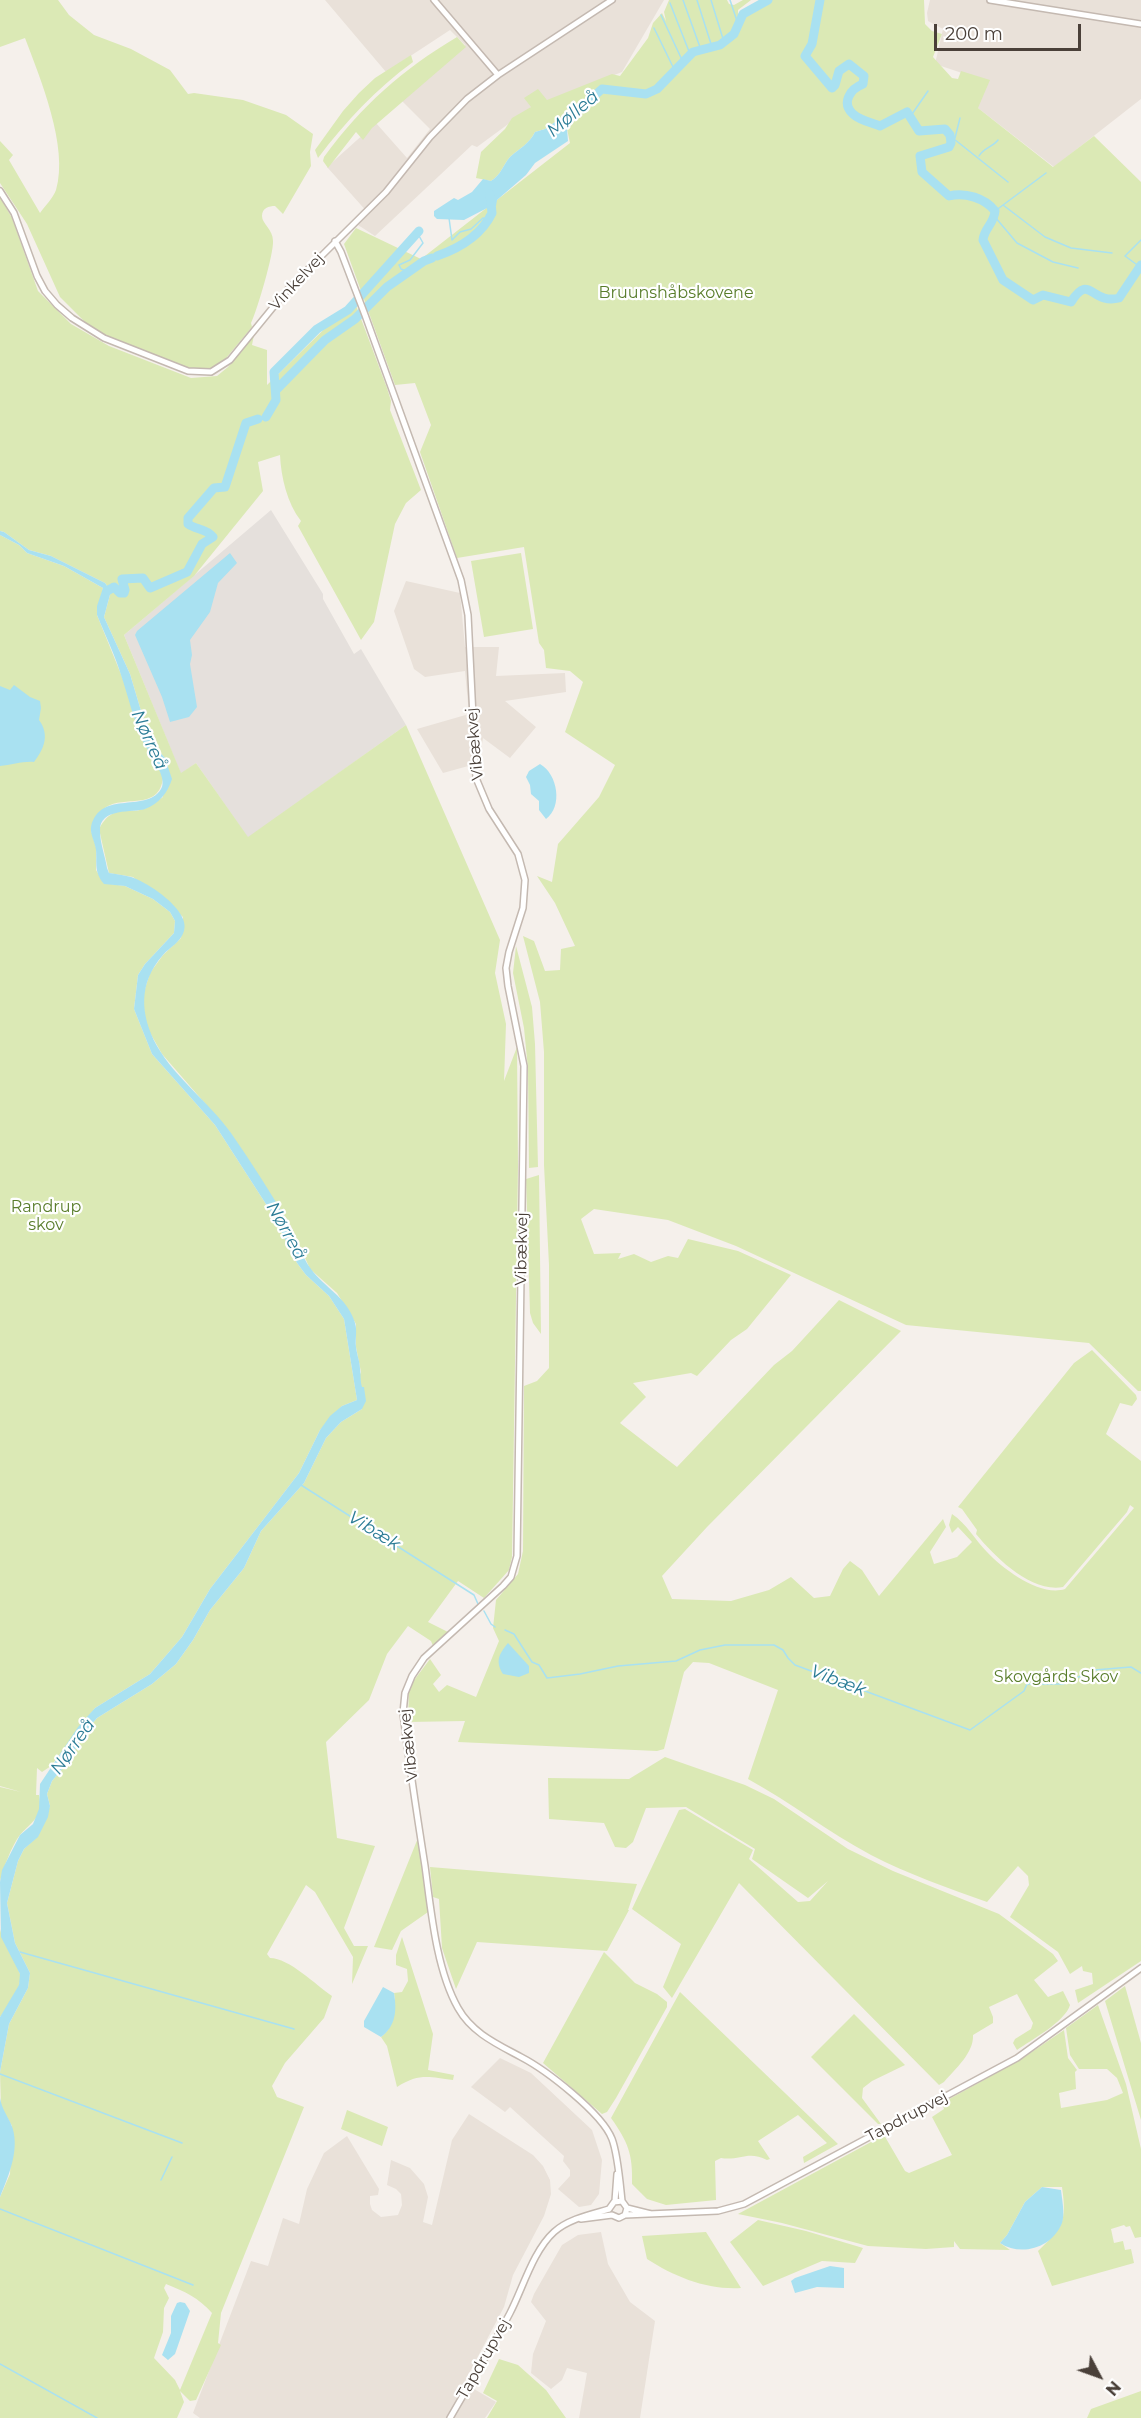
<!DOCTYPE html>
<html>
<head>
<meta charset="utf-8">
<style>
  body { margin:0 }
  #map { position:relative; width:1141px; height:2418px; overflow:hidden; background:#f5f0eb; font-family:Montserrat,sans-serif }
  canvas { display:block }
  .north { position:absolute; left:1069px; top:2346px; width:60px; height:60px; -webkit-text-stroke:4px #fff; paint-order:stroke; rotate:131deg; font-size:16px; font-weight:700; line-height:24px; text-align:center; color:#4a4039 }
  .north::after { content:''; display:block; margin:auto; width:21px; height:27px; background:#4a4039; clip-path:polygon(50% 0,100% 100%,50% 72%,0 100%) }
  .scale { position:absolute; left:934px; top:24px; width:147px; height:27px; box-sizing:border-box; border:3px solid #4a4039; border-top:0; padding-left:8px; font-size:18px; line-height:21px; white-space:nowrap; color:#4a4039; -webkit-text-stroke:4px #fff; paint-order:stroke }
</style>
</head>
<body>
<div id="map">
<canvas width="1141" height="2418"></canvas>
<div class="north">N</div>
<div class="scale">200 m</div>
</div>
<script>
const g = document.querySelector('canvas').getContext('2d');
g.lineJoin = 'round';
function paint(path, color) { g.fillStyle = color; g.fill(path, 'evenodd'); }
function stroke(path, color, width, dash) { g.strokeStyle = color; g.lineWidth = width; g.lineCap = dash ? 'butt' : 'round'; g.setLineDash(dash || []); g.stroke(path); }
function drawText(font, color, halo, rows, align = 'center') {
  g.font = font + ' Montserrat,sans-serif'; g.lineWidth = 4.5; g.setLineDash([]); g.textBaseline = 'middle'; g.strokeStyle = halo; g.fillStyle = color; for (const [text, x, y, turn = 0] of rows) {
    g.save(); g.translate(x, y); g.rotate((+turn || 0) * Math.PI / 180); g.textAlign = isNaN(turn) ? turn : align; if (halo) g.strokeText(text, 0, 0); g.fillText(text, 0, 0); g.restore();
  }
}
paint(new Path2D(`
  M325 0H664L622 72 530 108 477 147 472 145 375 236 358 225 369 214 327 167 376 123 407 158 430 129 399 98 465 45 450 30 386 72Z
  M930 0H1141V99L1054 167 978 108 977 78 935 64 943 29 928 21 927 13Z
  M406 581 460 593 465 647H499L496 676 565 673 566 692 505 701 536 727 510 758 483 738 479 763 443 773 417 729 469 714 465 671 425 677 414 669 394 611Z
  M500 2058 531 2073 592 2130 602 2160 599 2194 591 2205 579 2207 558 2189 570 2176V2170L563 2161 564 2156 510 2107 505 2112 471 2087Z
  M469 2114 533 2155 543 2166 550 2180 551 2194 544 2216 513 2275 504 2307 464 2383 496 2402 485 2418H200L193 2413 251 2261 268 2266 283 2218 299 2224 307 2189 324 2153 347 2136 379 2189 378 2195 370 2196V2204L372 2210 381 2217 398 2215 402 2205 401 2194 396 2189 387 2185 391 2160 410 2168 424 2184 428 2197 423 2222 432 2225 452 2140Z
  M601 2232 608 2264 630 2302 655 2321 640 2418H579L587 2373 567 2368 562 2380 551 2389 531 2373 533 2354 546 2321 531 2302 534 2294 562 2245 578 2235Z`), '#e9e1d9');
paint(new Path2D(`
  M271 510 323 594V599L354 654 361 649 406 725 248 838 196 763 181 774 124 635Z`), '#e5e0dc');
paint(new Path2D(`
  M0 0H58L69 15 94 35 131 49 170 70 188 94 194 93 243 100 286 115 313 134 310 152 311 166 283 214 275 206C269 206 262 208 262 216 262 224 273 229 273 241 274 253 257 311 251 323L252 327 222 363 216 367 197 370 180 366 96 333 60 297 27 224 0 183V141L13 155 9 160 40 213C45 206 53 198 56 190 69 147 40 78 25 38L0 47Z
  M669 0H727L729 4 734 5 743 0H751L738 10V14L761 0H924L925 24 932 31 942 34 933 57 952 78 958 79 961 71 990 80 978 108 1053 167 1094 136 1141 182V1391H1138L1089 1343 906 1325 736 1246 668 1220 594 1209 581 1219 594 1254 621 1253 618 1259 634 1254 651 1262 668 1256 678 1258 688 1239 738 1251 791 1275 747 1329 731 1340 697 1376 691 1373 633 1383 646 1397 620 1423 677 1467 774 1365 792 1351 839 1300 901 1331 707 1527 662 1576 672 1599 731 1601 769 1590 791 1577 814 1598 830 1596 843 1569 850 1561 862 1570 879 1596 943 1519 946 1527 930 1552 934 1564 957 1557 972 1542 958 1527 952 1533 949 1525 952 1514C966 1523 976 1541 987 1552 1004 1570 1041 1597 1065 1589L1134 1508 1130 1505 1127 1512 1063 1587C1031 1593 995 1557 976 1534L977 1530 962 1509 958 1507 1074 1363 1092 1350 1136 1395 1137 1399 1132 1406 1120 1403 1106 1434 1141 1461V1961L1078 2003 1075 1990 1093 1984 1092 1973 1083 1971 1082 1966 1070 1974 1058 1952 1010 1917 1029 1885 1028 1876 1018 1866 987 1902C948 1888 908 1874 871 1855 828 1832 790 1802 748 1779L778 1690 709 1663 693 1662 684 1672 664 1749 657 1751 458 1742 465 1721 408 1722 409 1687 430 1659 441 1675 433 1684 439 1692 447 1685 476 1697 499 1641 493 1628 496 1600 518 1574 523 1551 524 1386 537 1381 549 1368V1265L544 1165V1052L540 1002 523 936 534 941 545 971 560 970 561 949 575 946 555 903 537 876 552 882 558 844 599 797 615 765 565 732 583 682 570 671 546 668 544 650 539 643 524 547 457 558 420 452 431 425 415 383 395 385 344 244 356 228 421 259 570 143 567 129 600 91 545 129 535 132C529 144 520 148 510 157 503 165 501 175 491 181L476 178 481 152 505 129 512 118 531 107 524 98 538 89 547 100 612 74 620 76 648 38 653 23 662 13 666 21 664 12Z
  M457 37 466 47 372 128 363 140 356 132 328 168 323 161 324 157C362 105 402 70 457 37Z
  M411 55 413 62C376 89 346 121 318 158L315 150 343 111 359 93 375 78Z
  M0 197 12 218 38 291 71 324 109 346 191 378 217 376 228 367 254 335 252 345 267 350V385L354 300 387 388 391 401 390 410 421 490 406 503 395 524 374 622 361 640 298 526 301 521C287 503 281 477 280 455L258 462 263 491 194 576 124 635 181 773 196 763 248 837 406 725 500 940 495 973 506 1024 504 1081 517 1047 518 1166 512 1557 509 1570 484 1598 458 1581 428 1622 448 1632 433 1646 431 1641 408 1626 387 1654 369 1700 326 1742 337 1838 375 1846 344 1928 354 1946H368L352 1984 353 1957 315 1892 306 1885 267 1954 270 1958C289 1958 316 1985 332 1996L324 2018 285 2063 272 2086 277 2097 304 2107 221 2313 218 2343 221 2345 196 2400 190 2401 180 2391 184 2402 177 2418H0V2197L10 2174 12 2126 1 2107 0 2072 9 2024 28 1988 30 1973 15 1943 7 1903 18 1861 24 1849 38 1836 50 1806 47 1794 52 1781 68 1762 86 1731 97 1718 152 1684 176 1664 193 1640 210 1610 244 1568 261 1531 304 1483 326 1438 341 1422 362 1409 359 1377 361 1372 356 1347V1324L337 1293 310 1269 291 1226 229 1131 162 1054 149 1031 144 1015 143 995 150 973 163 955 181 938 183 917 133 877 109 873 99 829C114 801 129 816 146 808 152 805 158 800 163 797L165 758 150 741 130 674 104 617 111 591 105 583 51 556 29 550 4 532 0 531ZM166 2284C184 2291 199 2298 212 2313L180 2390 175 2380 154 2358 163 2332 164 2308 169 2298 164 2288Z
  M0 535 19 545 27 553 64 566 103 588 97 615 163 778C159 810 127 796 108 806 100 810 95 822 91 830L96 847V870L104 883 125 886 153 899 170 912 175 921 174 933 145 964 138 975 134 1009 152 1054 215 1125 273 1215 297 1263 306 1275 329 1296 344 1319 357 1400 342 1406 320 1430 299 1473 210 1589 182 1637 150 1674 95 1708 51 1766 42 1772 37 1768 36 1795H39C43 1818 33 1820 20 1835 12 1845 3 1869 0 1882V1787L21 1792 0 1786Z
  M521 553 533 629 484 637 471 561Z
  M516 946 532 1007 535 1044 538 1167 529 1168 528 1069 524 1028 513 973Z
  M539 1175 541 1334 533 1323 530 1313 526 1179Z
  M665 1757 745 1785 774 1799 848 1849 893 1871 999 1914 1053 1954 1058 1961 1034 1980 1048 1997 1063 1991 1070 2005C1065 2022 1031 2040 1017 2050L1013 2043 1015 2039 1031 2029 1033 2023 1017 1994 989 2007 993 2017V2023L973 2035C974 2053 955 2069 944 2082L939 2085 739 1883 672 1998 663 1987 681 1944 632 1909 679 1810 685 1809 753 1850 749 1859 798 1902 810 1901 828 1881 808 1898 752 1859 755 1849 686 1807 646 1808 633 1842 626 1848 615 1847 604 1823 549 1819 548 1778 629 1779Z
  M418 1838 428 1912 401 1931 392 1950 374 1947Z
  M430 1867 637 1884 628 1910H629L607 1951 477 1942 456 1989 442 1948 439 1899 433 1897Z
  M0 1929C3 1945 16 1958 20 1974 23 1987 8 2008 0 2017Z
  M402 1937 433 2034 428 2070 454 2075 453 2080C429 2077 419 2073 397 2087L387 2046 381 2037C394 2028 397 2007 394 1993L402 1992 408 1981 407 1969 396 1965V1955Z
  M604 1952 635 1983 657 1994 667 2002V2007L616 2098 607 2112 602 2114 543 2063Z
  M1125 1986 1141 2043V2120L1105 2001Z
  M680 1992 838 2144 804 2163 803 2157 827 2143 798 2115 758 2141 770 2159 767 2160C748 2150 740 2161 721 2158L715 2161 716 2200 666 2205 647 2199 632 2184C633 2154 628 2142 611 2118Z
  M1098 2005 1126 2084 1141 2149V2237L1135 2238 1130 2226 1126 2227 1124 2225 1111 2229 1114 2243 1123 2241 1125 2250 1131 2249 1134 2263 1052 2286 1038 2251C1063 2227 1067 2222 1062 2187H1042L1025 2202 1007 2235 1000 2243 1010 2250 960 2249 954 2241V2247L926 2249 868 2246 782 2223 738 2214 884 2135 905 2171 909 2173 952 2155 932 2117 944 2109 942 2103 1020 2060 1064 2030 1068 2058 1077 2070 1075 2072 1076 2089 1059 2093 1061 2108 1107 2100 1123 2093 1117 2078 1107 2069H1079L1070 2055 1066 2028Z
  M854 2014 905 2065 872 2081 863 2088 862 2098 881 2124H878L811 2057Z
  M347 2110 388 2127 382 2146 341 2129Z
  M758 2220 806 2231 863 2248 855 2263 822 2261 763 2286 730 2242Z
  M706 2232 741 2288C707 2290 675 2277 647 2259L642 2236Z
  M499 2359 518 2365 546 2390 566 2418H487L497 2401 483 2393Z
  M1141 2391V2418H1087L1091 2409Z`), '#dbe9b5');
paint(new Path2D(`
  M602 89 567 129 568 141 535 163 526 175 497 200 496 206H491L464 220 437 219 434 216V211L454 198 458 200 472 192 483 179 491 181C501 175 503 165 510 157 520 148 529 144 535 132L545 129Z
  M0 531 4 532 29 550 51 556 105 583 111 591 104 617 130 674 150 741 165 758 172 779C168 792 159 804 145 809 134 813 99 807 100 831 100 843 105 856 107 868L109 873C116 874 124 875 131 877 148 882 191 911 184 931 181 942 170 947 163 955 138 983 140 1015 157 1046 176 1079 209 1102 231 1133 251 1162 271 1193 289 1224 297 1238 301 1256 311 1269 325 1288 346 1297 354 1320 358 1329 355 1338 356 1347 357 1355 360 1362 360 1369 361 1376 360 1380 362 1387H364L366 1401 362 1409 341 1422 326 1438 304 1483 261 1531 244 1568 210 1610 193 1640 176 1664 152 1684 97 1718 86 1731 68 1762 52 1781 47 1794 50 1806 48 1817 38 1837 24 1849 18 1861 7 1903 15 1943 30 1973 28 1988 9 2024 0 2072V2017L19 1985 20 1974 1 1937 0 1882 2 1870 20 1835 33 1824 39 1809 40 1784 78 1727 95 1708 150 1674 182 1637 210 1589 299 1473 320 1430 330 1416 342 1406 357 1400 344 1319 329 1296 306 1275 297 1263 273 1215 215 1125 152 1054 134 1009 138 975 145 964 174 933 175 921 170 912 153 899 125 886 104 884C94 872 97 864 96 850 95 842 90 834 91 827 100 788 149 815 162 787 167 774 145 749 141 737 133 717 128 696 121 675 115 655 105 635 97 615V606L103 588 64 566 27 553 19 545 0 535Z
  M230 553 237 563 218 583 210 612 190 640 192 655 190 664 197 707 189 717 170 722 162 697 135 635 137 631Z
  M14 685 30 697 40 701 41 708 39 720C50 735 44 749 34 762 24 761 11 765 0 766V686L10 690Z
  M540 764C558 774 563 807 546 819L539 810V801L531 794 530 785 526 777 529 771Z
  M508 1643 529 1666V1673L519 1677 503 1674C495 1661 499 1654 508 1643Z
  M383 1987 394 1993C397 2010 396 2026 381 2037L364 2027V2021Z
  M0 2098C2 2109 7 2115 11 2124 21 2147 9 2175 0 2197Z
  M1042 2187 1061 2190C1062 2199 1065 2214 1062 2223 1052 2248 1021 2257 1000 2243L1007 2235 1025 2202Z
  M830 2266 844 2268V2288L817 2287 795 2293 791 2281 795 2278Z
  M180 2302 185 2303 190 2311 175 2354 168 2360 162 2355 171 2333V2316L177 2303Z`), '#a9e1f1');
stroke(new Path2D(`
  M683 0 701 50
  M697 0 712 47
  M711 0 724 42
  M730 0 738 24
  M670 3 690 54
  M661 15 683 62
  M654 28 675 71
  M910 117 928 91
  M954 139 1008 182
  M951 143 955 138 960 118
  M979 156C983 148 993 147 998 140
  M1003 205 1045 237 1071 248 1112 253
  M995 211 1046 173
  M995 217 1017 243 1053 262 1078 268
  M449 218 452 240 460 232 471 229 483 218 489 220
  M1140 267 1125 256 1141 240
  M409 272 401 269 399 265 410 260 423 243 418 234
  M301 1485 474 1595 478 1604
  M484 1611 491 1624 495 1627
  M505 1630 514 1634 532 1662 539 1665 547 1678 580 1674 618 1666 676 1661 700 1650 725 1645H774L783 1650 788 1658 795 1665 970 1730 1024 1691 1027 1684H1063L1094 1670 1131 1667 1141 1673
  M20 1952 294 2029
  M0 2074 182 2143
  M161 2180 172 2157
  M0 2209 193 2285
  M0 2364 97 2418`), '#a9e1f1', 1.5);
stroke(new Path2D(`
  M820 0 812 44 805 56 832 88 835 85 839 71 849 64 864 76 863 84C850 89 841 103 853 114 859 120 872 123 880 126L907 112 919 131 945 129 950 135 951 143 949 147 920 156 922 172 949 196C965 192 985 198 995 211 994 224 984 228 983 240L1003 280 1033 300 1043 295 1071 302C1090 272 1091 305 1119 298L1141 265
  M593 97 602 89 646 94 657 89 693 52 720 45 734 34 743 14 768 0
  M437 256C460 248 481 236 492 213L490 194
  M276 390 325 340 355 319 387 287 424 261 432 258
  M266 417 276 400 274 372 317 329 348 310 419 231
  M107 591 114 587 120 593H124L125 590 122 579 143 578 150 588 187 572 202 544 213 537C206 528 196 530 188 524V518L214 488 225 487 246 423 258 419`), '#a9e1f1', 9);
const tertiary = new Path2D(`
  M434 0 498 75
  M990 0 1141 24
  M0 191 14 213 37 276 45 291 57 305 72 318 104 338 188 371 211 372 230 360 288 289 386 192 430 137 467 99 498 75 612 0
  M335 241 341 252 365 315 461 580 468 615 476 778 489 809 518 854 525 880 523 908 509 952 506 968 508 986 524 1066 517 1556 511 1577 503 1586 424 1658 412 1676 405 1693 403 1713C409 1764 417 1815 425 1866 431 1910 436 1969 458 2008 472 2033 497 2044 521 2057 546 2070 602 2113 612 2139 618 2155 620 2183 622 2201
  M615 2201 617 2174
  M627 2208 651 2214
  M609 2209 614 2202 622 2201 627 2208 625 2215
  M581 2219 612 2215 619 2218 625 2215 718 2211 744 2204 1017 2058 1141 1968
  M450 2418C470 2383 491 2349 510 2313 523 2288 533 2251 554 2232 568 2219 592 2214 609 2209`);
stroke(tertiary, '#c4b9b1', 8);
stroke(tertiary, '#fff', 5);
drawText('16px', '#4a4039', '#fff', [
  ["Vinkelvej",297,282,-47],
  ["Vibækvej",475,744,-95],
  ["Vibækvej",522,1249,-89],
  ["Vibækvej",409,1745,-96],
  ["Tapdrupvej",907,2117,-28],
  ["Tapdrupvej",484,2359,-60]
]);
drawText('16px', '#597d2b', '#fff', [
  ["Bruunshåbskovene",676,293],
  ["Randrup",46,1207],
  ["skov",46,1225],
  ["Skovgårds Skov",1056,1677]
]);
drawText('italic 18px', '#2b7c96', '#fff', [
  ["Mølleå",573,114,-40],
  ["Nørreå",149,740,66],
  ["Nørreå",286,1231,61],
  ["Vibæk",374,1531,32],
  ["Vibæk",838,1681,21],
  ["Nørreå",73,1747,-55]
]);
</script>
</body>
</html>
